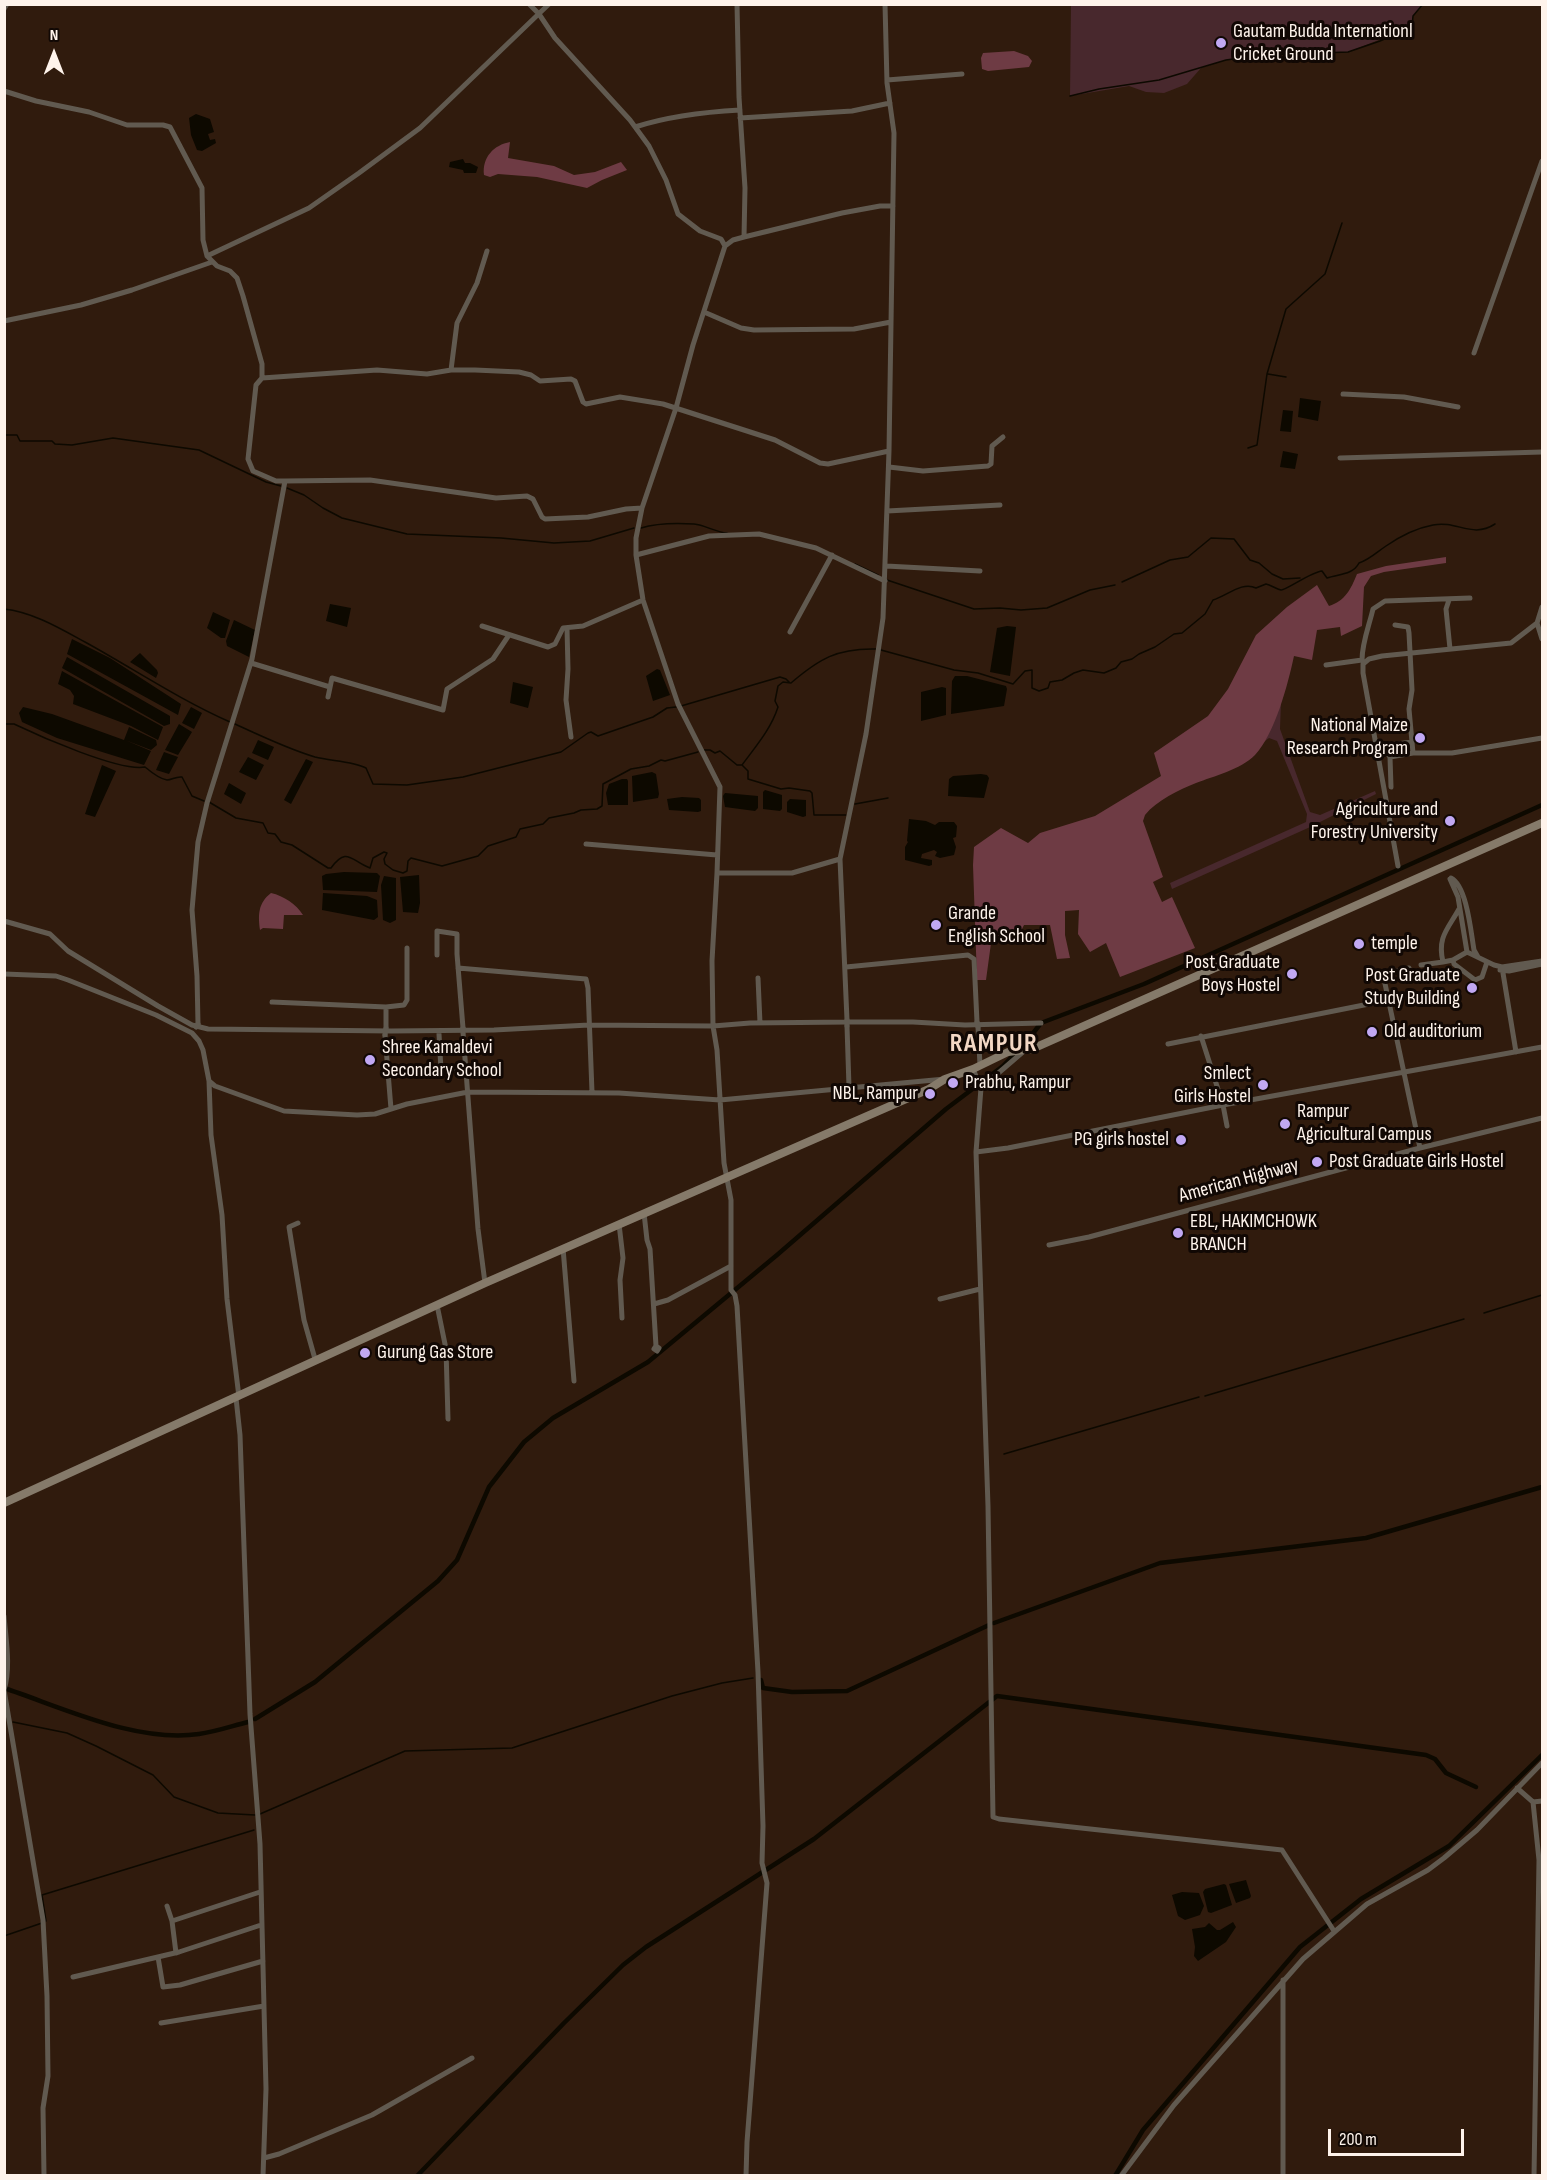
<!DOCTYPE html>
<html>
<head>
<meta charset="utf-8">
<style>
  body { margin:0 }
  #map { position:relative; width:1547px; height:2180px; overflow:hidden; background:#301b0d; font-family:"Sofia Sans Condensed",sans-serif }
  canvas { display:block }
  .frame { position:absolute; inset:0; border:6px solid #fef3eb; pointer-events:none }
  .north { position:absolute; left:24px; top:24px; width:60px; height:60px; -webkit-text-stroke:4px #110804; paint-order:stroke; rotate:0deg; font-size:16px; font-weight:700; line-height:24px; text-align:center; color:#fef3eb }
  .north::after { content:''; display:block; margin:auto; width:21px; height:27px; background:#fef3eb; clip-path:polygon(50% 0,100% 100%,50% 72%,0 100%) }
  .scale { position:absolute; left:1328px; top:2129px; width:136px; height:27px; box-sizing:border-box; border:3px solid #fef3eb; border-top:0; padding-left:8px; font-size:18px; line-height:21px; white-space:nowrap; color:#fef3eb; -webkit-text-stroke:4px #110804; paint-order:stroke }
</style>
</head>
<body>
<div id="map">
<canvas width="1547" height="2180"></canvas>
<div class="frame"></div>
<div class="north">N</div>
<div class="scale">200 m</div>
</div>
<script>
const g = document.querySelector('canvas').getContext('2d');
g.lineJoin = 'round';
function paint(path, color) { g.fillStyle = color; g.fill(path, 'evenodd'); }
function stroke(path, color, width, dash) { g.strokeStyle = color; g.lineWidth = width; g.lineCap = dash ? 'butt' : 'round'; g.setLineDash(dash || []); g.stroke(path); }
function drawText(font, color, halo, rows, align = 'center') {
  g.font = font + ' "Sofia Sans Condensed",sans-serif'; g.lineWidth = 6; g.setLineDash([]); g.textBaseline = 'middle'; g.strokeStyle = halo; g.fillStyle = color; for (const [text, x, y, turn = 0] of rows) {
    g.save(); g.translate(x, y); g.rotate((+turn || 0) * Math.PI / 180); g.textAlign = isNaN(turn) ? turn : align; if (halo) g.strokeText(text, 0, 0); g.fillText(text, 0, 0); g.restore();
  }
}
paint(new Path2D(`
  M1071 5V4L1423 5 1413 16 1412 27 1348 52 1276 54 1226 60 1201 68 1187 84 1164 93 1146 92 1129 86 1070 96Z
  M1281 702 1280 729 1310 812 1320 815 1375 791 1376 794 1308 828 1172 889 1170 883 1306 822 1307 814 1277 741 1269 738 1265 741Z`), '#48282d');
paint(new Path2D(`
  M1014 51 1028 56 1032 61 1029 67 988 71 982 69 981 58 983 53Z
  M510 142 508 158 554 166 574 175 595 172 621 162 627 170 602 180 587 188 537 177 498 174 490 177 484 175C482 157 494 145 510 142Z
  M1446 557V563L1384 572 1371 576 1364 587 1362 626 1341 636 1340 627 1317 630 1312 660 1294 656C1288 684 1275 734 1255 755 1240 770 1214 776 1196 783 1179 790 1157 800 1145 815L1143 821 1163 877 1153 882 1162 902 1172 897 1195 948 1120 977 1106 943 1090 952 1078 934 1079 910 1065 911V935L1070 958 1057 959 1050 925H1024L1018 937 992 936 986 980H977L973 865 974 847 1001 828 1028 843 1040 833 1095 816 1161 776 1154 753 1208 716 1228 689 1256 635 1287 607 1317 585 1329 606C1345 601 1351 589 1357 574L1386 566Z
  M271 893C284 896 296 904 303 915H284L283 929 263 928 260 930C258 915 258 903 271 893Z`), '#6e3b44');
paint(new Path2D(`
  M196 114 210 119 214 132 208 134 210 140 215 139 216 143 202 151 197 150 191 135 189 118Z
  M463 159 465 163H470L478 167 476 173H464L463 170 449 167 450 162Z
  M1300 398 1321 401 1318 421 1298 417Z
  M1283 410 1293 411 1291 432 1280 431Z
  M1283 451 1298 454 1295 469 1280 467Z
  M330 604 351 608 347 627 326 621Z
  M213 612 230 620 225 638H221L207 628Z
  M234 620 255 630 249 657 227 646 226 641Z
  M1007 626 1016 627 1010 676 990 672 997 628Z
  M72 639 110 658 181 704 178 715 67 654Z
  M140 653 157 670 158 673 156 678 130 662Z
  M67 657 170 716V724L164 726 62 668Z
  M657 669 660 670 670 695 653 701 646 676Z
  M62 671 163 727 158 740 131 726 73 704 74 696 70 690 58 684Z
  M955 676H967L1006 686 1007 689 1004 706 951 714 952 681Z
  M513 682 533 687 528 708 510 703Z
  M942 687 946 688V715L921 721V692Z
  M23 707 52 714 124 740 129 727 156 740 157 745 151 750 125 740 151 751 144 765 57 738 22 722 19 713Z
  M191 707 202 713 194 729 182 723Z
  M179 724 192 732 178 755 165 750Z
  M258 740 274 747 268 760 252 753Z
  M164 752 178 757 169 774 156 770Z
  M248 757 264 765 256 780 239 772Z
  M306 759 313 762 291 804 284 800Z
  M102 765 116 771 95 817 85 814Z
  M652 772 656 774 659 794 658 798 633 802 632 776Z
  M981 774 987 775 989 778 984 798 948 796 949 779 953 776Z
  M622 779H627L628 781V805H608L606 793 609 784Z
  M229 783 246 793 241 804 224 794Z
  M765 790 782 795V809L780 811 763 809V792Z
  M725 793 758 796V808L755 811 725 807 723 796Z
  M682 797 699 798 701 800V811L698 812 669 810 667 799Z
  M790 799 806 800V816L803 817 787 812V802Z
  M909 819 926 821 935 825 939 822H954L957 826 956 837 953 838 956 847 954 855 940 858 935 856 937 852 934 850 922 854 921 858 932 860V865L929 866 905 860V847L908 842 907 841Z
  M344 872 377 873 380 876 377 892 323 890 322 876 326 874Z
  M419 875 420 903 418 913 403 912 400 877Z
  M384 876 396 878V920L390 923 383 920 381 885Z
  M323 893 367 896 377 900 378 917 374 920 322 910Z
  M1246 1880 1251 1896 1250 1898 1236 1903 1229 1884Z
  M1224 1884 1226 1885 1232 1905 1211 1913 1208 1912 1203 1892 1205 1889Z
  M1182 1892 1199 1893 1204 1906 1200 1915 1185 1920 1178 1916 1172 1895Z
  M1233 1922 1236 1927 1226 1942 1198 1961 1194 1956 1195 1947 1192 1929 1205 1927 1209 1923 1217 1930H1220Z`), '#0d0900');
stroke(new Path2D(`
  M1070 96 1099 89 1159 80 1226 60 1261 55 1348 52 1380 41 1412 27 1413 16 1423 4
  M1268 374 1286 377
  M4 435H17L20 441H52L55 444 72 445 113 438 199 450 266 482 281 486
  M1248 448 1257 445 1267 374 1286 309 1325 274 1342 223
  M287 488 304 495 323 508 342 518 407 534 501 538 554 543 590 541 634 528
  M641 528C657 523 677 523 694 524 705 525 715 532 727 533
  M855 564 878 575
  M887 580 974 609 1000 608 1021 610 1047 608 1090 590 1115 585
  M1122 582 1170 560 1188 557 1211 538 1234 539 1250 560 1259 563 1272 574 1283 579 1300 578
  M4 609C33 612 61 629 85 642 134 669 180 700 230 722
  M881 650 954 670 978 673 1013 684 1025 671 1032 670V688L1039 691 1048 688 1050 682 1062 680 1074 673 1083 670 1104 673 1116 668 1121 662 1132 659 1139 654 1155 647 1174 634 1182 633 1205 614 1213 600C1227 596 1242 581 1256 588L1266 584C1271 585 1276 589 1281 590 1285 591 1311 572 1322 571L1327 578C1338 574 1353 575 1359 563 1369 560 1377 552 1386 546 1399 537 1417 528 1433 525 1457 520 1472 539 1495 524
  M681 706 780 677 786 679 790 683
  M4 724H14C39 736 120 772 145 767 151 772 159 779 167 780 172 780 176 776 182 777L192 796 204 801
  M235 724C261 736 288 749 315 757 330 761 353 761 366 768L373 784 407 785 463 777 561 752 588 733 591 732 598 736 653 717 667 708 676 707
  M704 750H710L715 753 720 751 737 765H742C756 746 771 729 778 707L775 701 778 686 783 682 791 683C819 659 837 648 876 649
  M742 765 748 771V779L781 789 789 788 810 791 812 793 814 815H846
  M209 802 236 818 263 823 268 833 275 834 281 842 292 845 328 868H331C347 846 351 861 370 868L373 858 384 852 387 853 384 859 385 864 393 870 403 873 407 871 408 861 411 858 442 866 478 856 488 846 516 837 520 829 543 824 549 818 574 813 581 810 597 809 602 806 603 784 631 769 649 766 661 760 665 761 698 752
  M855 804 888 798
  M1484 1313 1542 1295
  M1205 1396 1464 1319
  M1004 1454 1199 1397
  M13 1722 67 1733 96 1746 153 1775 174 1797 218 1813 255 1815
  M260 1814 405 1751 512 1748 672 1696 722 1683 753 1678
  M46 1921 42 1895 254 1830
  M4 1936 42 1923`), '#0d0900', 1.5);
stroke(new Path2D(`
  M994 1623 1160 1563 1366 1538 1542 1487
  M761 1680 763 1688 792 1692 847 1691 989 1625
  M4 1688C64 1708 136 1743 199 1734 215 1732 232 1726 248 1722
  M255 1719 315 1682 438 1581 457 1560 489 1487 524 1442 553 1418 648 1362 777 1255 946 1109 1003 1066 1027 1041 1041 1023 1144 984 1542 805
  M417 2176 564 2023 623 1965 646 1947 814 1839 997 1696 1426 1755 1435 1759 1446 1773 1476 1787
  M1115 2176 1143 2130 1300 1947 1361 1899 1449 1846 1542 1755`), '#0d0900', 4.5);
stroke(new Path2D(`
  M529 4 539 14 555 38 630 120 649 146 666 180 678 214 700 231 721 239 725 246 693 345 676 408 642 508 636 538V555L643 600 678 704 720 787 717 873 712 961 713 1026 717 1050 724 1163 731 1200V1290L735 1295 737 1306 758 1672 763 1826 762 1863 767 1883 747 2142 746 2176
  M4 9 7 4
  M887 80 962 74
  M4 91 36 101 89 112 127 125H163L170 127 202 188 203 240 207 256 217 266 230 271 237 278 243 296 262 364V378L256 385 248 459 253 471 276 481H285L252 659 207 803 198 842 192 910 197 976 198 1024
  M740 118 852 111 890 103
  M635 127C669 116 704 112 740 110
  M744 237 842 213 880 206H893
  M725 246 733 240 744 237 745 188 739 97 737 4
  M207 256 309 208 359 173 420 128 549 4
  M704 312 741 328 754 330 854 329 891 322
  M4 321 81 305 132 290 212 262
  M1474 353 1542 161
  M451 370 457 323 477 283 487 251
  M262 378 377 370 427 374 451 370H475L519 372 531 375 540 381 571 379 575 381 583 402 586 404 620 397 663 404 775 440 820 463 828 464 889 451
  M1343 394 1404 397 1458 407
  M1340 458 1542 452
  M889 467 923 471 988 466 991 464 992 446 1003 437
  M285 481 370 480 496 498 527 496 533 499 542 517 545 519 588 517 626 509 642 508
  M887 511 1000 505
  M636 555 709 536 759 534 816 548 885 581
  M886 566 980 571
  M1449 600 1446 609 1450 649
  M1542 607 1537 623 1542 639
  M1395 625 1408 627 1409 633 1412 690 1409 709 1413 753H1452L1542 738
  M482 626 548 647 555 644 563 628 583 626 643 600
  M567 628 568 669 566 700 571 737
  M790 632 832 555
  M1362 660C1362 643 1369 626 1373 609L1385 601 1470 598
  M251 663 330 687
  M1326 665 1362 660 1363 662
  M328 697 332 678 443 710 447 689 493 659 509 635
  M1381 746 1390 757 1391 787
  M1381 746 1412 742
  M1390 757 1413 753
  M586 844 717 855
  M1398 866 1363 673V664L1369 659 1382 656 1511 643 1537 623
  M717 873H792L840 859
  M1451 878C1467 886 1471 933 1474 950L1478 957
  M1450 879 1458 897 1467 952 1494 965 1502 967 1542 961
  M1459 909C1448 929 1437 937 1443 962L1453 960 1467 952
  M4 921 50 934 68 951 158 1006 192 1025 208 1029 391 1031 494 1030 589 1025 713 1026 750 1023 849 1022H913L965 1025 1041 1023
  M437 955V931L457 934V954L463 1028
  M1453 960 1454 964 1475 980 1482 977 1487 962
  M1421 965 1443 962
  M846 967 968 955 974 959 977 1022
  M1502 967 1516 1052
  M458 968 586 979 588 988 592 1092
  M1409 968 1386 974 1384 979 1420 1148
  M1500 970 1509 971 1542 964
  M4 974 56 976 68 980 156 1015 192 1033 199 1041 203 1050 209 1081 215 1086 284 1111 357 1115 375 1114 407 1104 468 1092 619 1093 720 1100 945 1079
  M758 978 760 1023
  M272 1002 386 1007V1028
  M386 1007 404 1005 407 1000V948
  M847 1020 840 859 866 734 883 618 889 451 894 133 887 83 885 4
  M847 1026 849 1087
  M978 1027 980 1065
  M463 1032 478 1229 485 1283
  M439 1034 441 1070 466 1068
  M385 1035 391 1109
  M1201 1036 1223 1105 1227 1126
  M1168 1044 1389 1000
  M973 1069 981 1088 976 1152 988 1506 993 1817 999 1819 1282 1850 1334 1931
  M209 1081 211 1135 222 1215 227 1299 239 1397
  M981 1088 1024 1051
  M976 1152 1008 1148 1223 1105 1542 1047
  M644 1213 647 1240 650 1249 656 1346
  M298 1223 289 1227 304 1320 315 1359
  M619 1224 623 1258 620 1280 622 1318
  M1049 1245 1089 1237 1420 1148 1542 1118
  M563 1248 574 1381
  M940 1299 980 1289
  M654 1304 668 1300 731 1266
  M437 1305 446 1349 448 1419
  M656 1346 659 1348 657 1351 654 1349Z
  M236 1398 240 1435 250 1714 260 1844 266 2089 263 2176
  M4 1616C6 1640 11 1668 4 1690
  M4 1690 43 1920 47 1996 48 2076 43 2108 44 2176
  M1517 1788 1533 1802 1539 1860 1534 2176
  M1533 1802 1542 1801
  M167 1906 172 1921 260 1892
  M172 1921 176 1953
  M158 1957 163 1987 180 1985 263 1961
  M73 1977 179 1952 261 1925
  M1283 1980V2176
  M161 2023 264 2006
  M264 2158 279 2154 372 2115 472 2058
  M1121 2176 1174 2105 1303 1959 1367 1904 1428 1870 1444 1858 1477 1830 1542 1763`), '#615a50', 5);
stroke(new Path2D(`
  M4 1503 485 1283 929 1089 945 1079 973 1069 1008 1052 1032 1049 1542 823`), '#857a6a', 8);
stroke(new Path2D(`
  M847 1020V1026
  M977 1022 978 1027
  M196 1027 198 1024
  M463 1028V1032
  M385 1035 386 1028`), '#615a50', 5);
for (const [x, y, r, color] of [
  [1221,43,6,"#c1a8f3"],
  [1420,738,6,"#c1a8f3"],
  [1450,821,6,"#c1a8f3"],
  [936,925,6,"#c1a8f3"],
  [1359,944,6,"#c1a8f3"],
  [1292,974,6,"#c1a8f3"],
  [1472,988,6,"#c1a8f3"],
  [1372,1032,6,"#c1a8f3"],
  [370,1060,6,"#c1a8f3"],
  [953,1083,6,"#c1a8f3"],
  [1263,1085,6,"#c1a8f3"],
  [930,1094,6,"#c1a8f3"],
  [1285,1124,6,"#c1a8f3"],
  [1181,1140,6,"#c1a8f3"],
  [1317,1162,6,"#c1a8f3"],
  [1178,1233,6,"#c1a8f3"],
  [365,1353,6,"#c1a8f3"]
]) { const dot = new Path2D(); dot.arc(x, y, r, 0, 2 * Math.PI); g.fillStyle = color; g.fill(dot); stroke(dot, '#110804', 2); }
drawText('20px', '#fef3eb', '#110804', [
  ["Gautam Budda Internationl",1233,32],
  ["Cricket Ground",1233,55],
  ["National Maize",1408,726,"right"],
  ["Research Program",1408,749,"right"],
  ["Agriculture and",1438,810,"right"],
  ["Forestry University",1438,833,"right"],
  ["Grande",948,914],
  ["English School",948,937],
  ["temple",1371,944],
  ["Post Graduate",1280,963,"right"],
  ["Boys Hostel",1280,986,"right"],
  ["Post Graduate",1460,976,"right"],
  ["Study Building",1460,999,"right"],
  ["Old auditorium",1384,1032],
  ["Shree Kamaldevi",382,1048],
  ["Secondary School",382,1071],
  ["Smlect",1251,1074,"right"],
  ["Girls Hostel",1251,1097,"right"],
  ["Prabhu, Rampur",965,1083],
  ["NBL, Rampur",918,1094,"right"],
  ["Rampur",1297,1112],
  ["Agricultural Campus",1297,1135],
  ["PG girls hostel",1169,1140,"right"],
  ["Post Graduate Girls Hostel",1329,1162],
  ["EBL, HAKIMCHOWK",1190,1222],
  ["BRANCH",1190,1245],
  ["Gurung Gas Store",377,1353]
], 'left');
drawText('20px', '#fef3eb', '#110804', [
  ["American Highway",1239,1181,-15]
]);
g.letterSpacing = '1.5px';
drawText('bold 26px', '#f3d7c4', '#110804', [
  ["RAMPUR",994,1044]
]);
g.letterSpacing = '0px';
</script>
</body>
</html>
